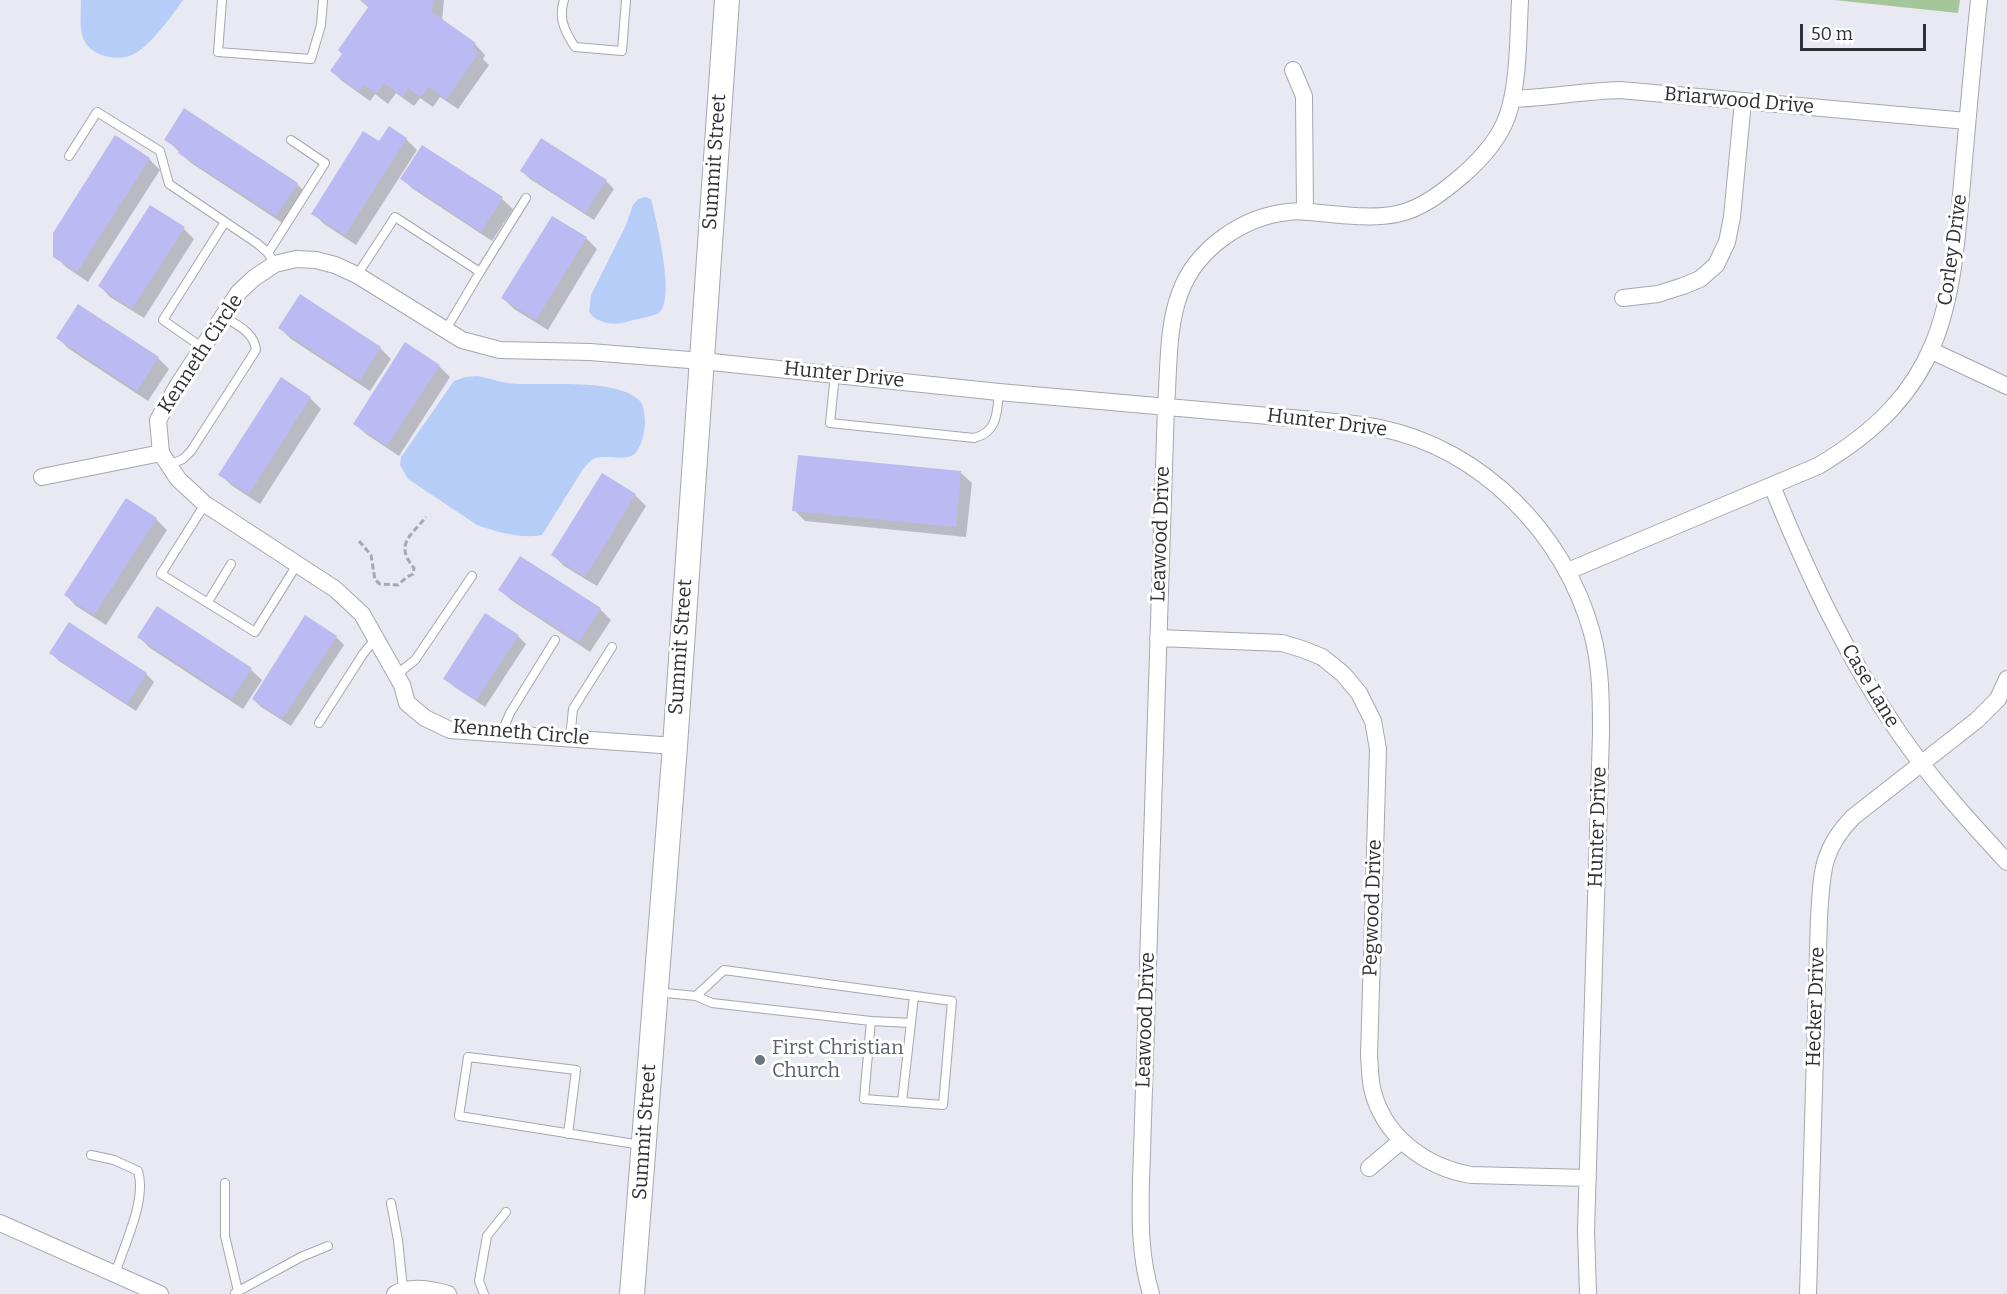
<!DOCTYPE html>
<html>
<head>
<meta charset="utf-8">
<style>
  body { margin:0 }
  #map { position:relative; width:2007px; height:1294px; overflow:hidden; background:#e9e9f3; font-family:Bitter,serif }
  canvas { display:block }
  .scale { position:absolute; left:1800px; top:24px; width:126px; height:27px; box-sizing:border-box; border:3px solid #303034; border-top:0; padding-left:8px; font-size:18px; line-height:21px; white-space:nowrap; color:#303034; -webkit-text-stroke:4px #fff; paint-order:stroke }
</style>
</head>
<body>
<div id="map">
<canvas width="2007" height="1294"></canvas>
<div class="scale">50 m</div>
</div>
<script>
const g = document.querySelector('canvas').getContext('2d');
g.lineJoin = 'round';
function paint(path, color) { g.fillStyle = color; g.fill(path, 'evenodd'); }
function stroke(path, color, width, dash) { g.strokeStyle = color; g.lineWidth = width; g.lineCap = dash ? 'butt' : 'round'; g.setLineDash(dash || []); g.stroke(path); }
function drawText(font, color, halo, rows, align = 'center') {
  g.font = font + ' Bitter,serif'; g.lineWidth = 6; g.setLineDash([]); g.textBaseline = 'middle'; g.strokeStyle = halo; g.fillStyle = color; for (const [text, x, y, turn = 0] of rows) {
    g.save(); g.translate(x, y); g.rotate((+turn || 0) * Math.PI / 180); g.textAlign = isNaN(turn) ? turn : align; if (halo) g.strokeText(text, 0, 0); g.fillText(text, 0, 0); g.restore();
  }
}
paint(new Path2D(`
  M1834 0H1960L1958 13Z`), '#a5c59b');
paint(new Path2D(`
  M81 0H183C171 17 153 42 136 53 120 63 90 57 83 38 79 27 81 11 81 0Z
  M645 197 651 199 653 207C657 225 677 305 657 314 651 317 635 319 626 322 613 326 597 323 589 312L591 295 626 225 633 205 638 199Z
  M478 376C492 379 506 384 519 384 548 385 616 379 638 399 644 404 644 412 645 420 645 429 643 443 637 451 628 464 607 453 593 459 590 461 586 466 583 469L542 535C522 539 496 532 477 525L408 479 400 465 401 457 454 381 465 377Z`), '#b6cdf7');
paint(new Path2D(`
  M360 0H444L442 21 475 44 485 55 483 59 489 65 458 109 440 97 433 107 420 98 414 106 396 93 388 104 375 94 370 101 342 81 331 70 343 54 369 8Z
  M166 139 297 184 308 195 287 226 191 163Z
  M406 139 417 150 356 245 324 224 313 213 380 143Z
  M149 159 160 170 88 282 66 267 55 256Z
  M522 171 606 181 614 189 594 220 530 179Z
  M402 179 502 199 513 209 492 241 413 189Z
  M184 229 194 239 144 318 110 297 100 286Z
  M586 238 597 249 548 330 514 309 503 298Z
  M280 328 380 348 391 359 370 391 291 339Z
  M58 338 158 358 169 369 148 401 69 349Z
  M439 366 450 377 399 456 366 434 355 424Z
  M310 398 321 409 260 504 231 485 220 474Z
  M961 473 972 483 966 537 805 521 794 510Z
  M635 495 646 506 597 586 564 566 553 555Z
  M156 519 167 530 106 625 76 606 66 595Z
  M500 590 600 609 611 620 590 652 511 600Z
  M158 608 251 670 262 680 243 709 150 648 139 637Z
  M518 636 526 644 485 707 453 686 445 678Z
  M336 637 344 645 291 726 261 707 253 699Z
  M51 653 146 674 154 682 136 711 59 661Z`), '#0003');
paint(new Path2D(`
  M361 0H433L432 12 476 43 472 48 479 53 446 100 429 87 421 97 408 88 403 97 384 83 377 94 364 85 359 91 330 71 342 54 338 50 369 6Z
  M184 108 298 183 276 216 178 153 180 150 164 140Z
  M389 126 407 138 345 235 311 214 363 131 379 141Z
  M115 135 150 158 77 272 53 257V233Z
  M541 138 607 180 585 213 520 171Z
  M422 145 503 197 481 232 400 179Z
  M150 205 185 227 132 309 98 286Z
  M552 216 587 237 536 320 501 298Z
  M300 294 381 347 359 381 278 328Z
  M78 304 159 357 137 391 56 338Z
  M405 342 440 365 387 446 353 424Z
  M281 377 311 397 249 494 218 475Z
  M798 455 961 471 956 527 792 511Z
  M602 473 636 494 585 577 551 555Z
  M126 498 157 518 94 615 64 595Z
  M520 556 601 608 579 642 498 590Z
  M157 606 252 668 232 699 137 637Z
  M485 613 519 635 476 700 443 679Z
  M305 615 337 636 282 719 252 699Z
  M69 622 147 673 127 704 49 653Z`), '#bbbaf3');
const lane = new Path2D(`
  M222 0 218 52 311 59 321 25 323 0
  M564 0C558 18 565 32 575 47L622 51 626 0
  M69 156 97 112 160 151 169 184 258 244 268 253 275 264
  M268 253 325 163 291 140
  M480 272 526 198
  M357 275 395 217 480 272 445 331
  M203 348 163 320 225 222
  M835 374 830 423 974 438C998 432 997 412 999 392
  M169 465 183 459 191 451 256 350C254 332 238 326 223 316
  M205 504 161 574 255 632 298 563
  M208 602 231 564
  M396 675 415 660 472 576
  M319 723 363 654 376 638
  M501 734 510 713 555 640
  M570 738 573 709 612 647
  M656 992 696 996 724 970 952 1001 943 1105 864 1099 871 1021 712 1003 696 996
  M871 1021 911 1023
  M902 1102 914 996
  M568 1134 576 1070 468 1057 459 1116 641 1145
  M91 1155 114 1160 138 1171C147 1200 124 1245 115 1274
  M225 1183V1236L238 1291
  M391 1203 398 1240 403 1289
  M235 1293 301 1257 328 1246
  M484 1294 479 1281 487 1236 506 1212`);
const street = new Path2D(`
  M1293 70 1304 96 1305 212
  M1512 99C1548 98 1583 91 1620 90L1967 121
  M1623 298 1658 294 1683 286 1700 279 1716 265 1727 242 1732 217 1743 101
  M1932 351 2007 386
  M42 477 161 453
  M1772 486C1807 572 1846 656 1899 733 1930 778 1970 822 2007 862
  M1568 571 1818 466C1946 390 1951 309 1963 172 1968 115 1973 57 1979 0
  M1158 638 1282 643 1302 649 1322 657 1343 674 1359 693 1373 721 1378 749 1369 1056C1370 1067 1370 1078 1372 1088 1383 1136 1425 1167 1471 1175L1588 1178
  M675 746 450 730 425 718 407 703 402 685 362 614 335 589 205 504 178 479 161 453 158 420 178 385 239 292 254 278 275 264 296 259 316 260 335 265 357 275 462 340 500 350 590 352 702 361 999 392 1325 421C1343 423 1362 424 1380 428 1482 449 1565 534 1592 633 1601 666 1601 699 1601 733L1586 1231 1588 1294
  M1369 1168 1400 1142
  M0 1223 160 1294
  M395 1294C410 1285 431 1289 448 1294
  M1151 1294C1140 1257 1140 1221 1141 1182L1166 405C1169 369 1167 327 1180 293 1196 249 1242 217 1288 212 1298 210 1309 212 1320 213 1345 215 1371 219 1397 214 1422 209 1444 191 1463 175 1480 160 1499 139 1507 117 1519 84 1518 36 1520 0
  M1808 1294 1819 917C1822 873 1821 850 1853 817L1977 720 1998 699 2007 679`);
const secondary = new Path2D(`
  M632 1294 675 746 727 0`);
stroke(lane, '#a6a6af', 10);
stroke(street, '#a6a6af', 18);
stroke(secondary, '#a6a6af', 26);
stroke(new Path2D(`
  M359 541 371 555 375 580 380 584 398 585 407 577 413 574 414 568C394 544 411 536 426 517`), '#a8a8b0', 3, [6, 3]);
stroke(lane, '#fff', 8);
stroke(street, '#fff', 16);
stroke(secondary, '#fff', 24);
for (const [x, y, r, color] of [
  [760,1060,6,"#6b7280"]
]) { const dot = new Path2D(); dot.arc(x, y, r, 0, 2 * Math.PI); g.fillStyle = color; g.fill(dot); stroke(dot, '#fff', 2); }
drawText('20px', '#303034', '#fff', [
  ["Briarwood Drive",1739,101,5],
  ["Summit Street",715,162,-86],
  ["Corley Drive",1953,250,-82],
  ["Kenneth Circle",201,354,-57],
  ["Hunter Drive",844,375,6],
  ["Hunter Drive",1327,423,7],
  ["Leawood Drive",1161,534,-88],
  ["Summit Street",681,647,-86],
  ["Case Lane",1870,686,59],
  ["Kenneth Circle",521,733,5],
  ["Hunter Drive",1598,827,-88],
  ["Pegwood Drive",1373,908,-88],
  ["Hecker Drive",1816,1007,-88],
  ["Leawood Drive",1146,1020,-88],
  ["Summit Street",645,1132,-86]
]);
drawText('20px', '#5b616d', '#fff', [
  ["First Christian",772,1048],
  ["Church",772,1071]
], 'left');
</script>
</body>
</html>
